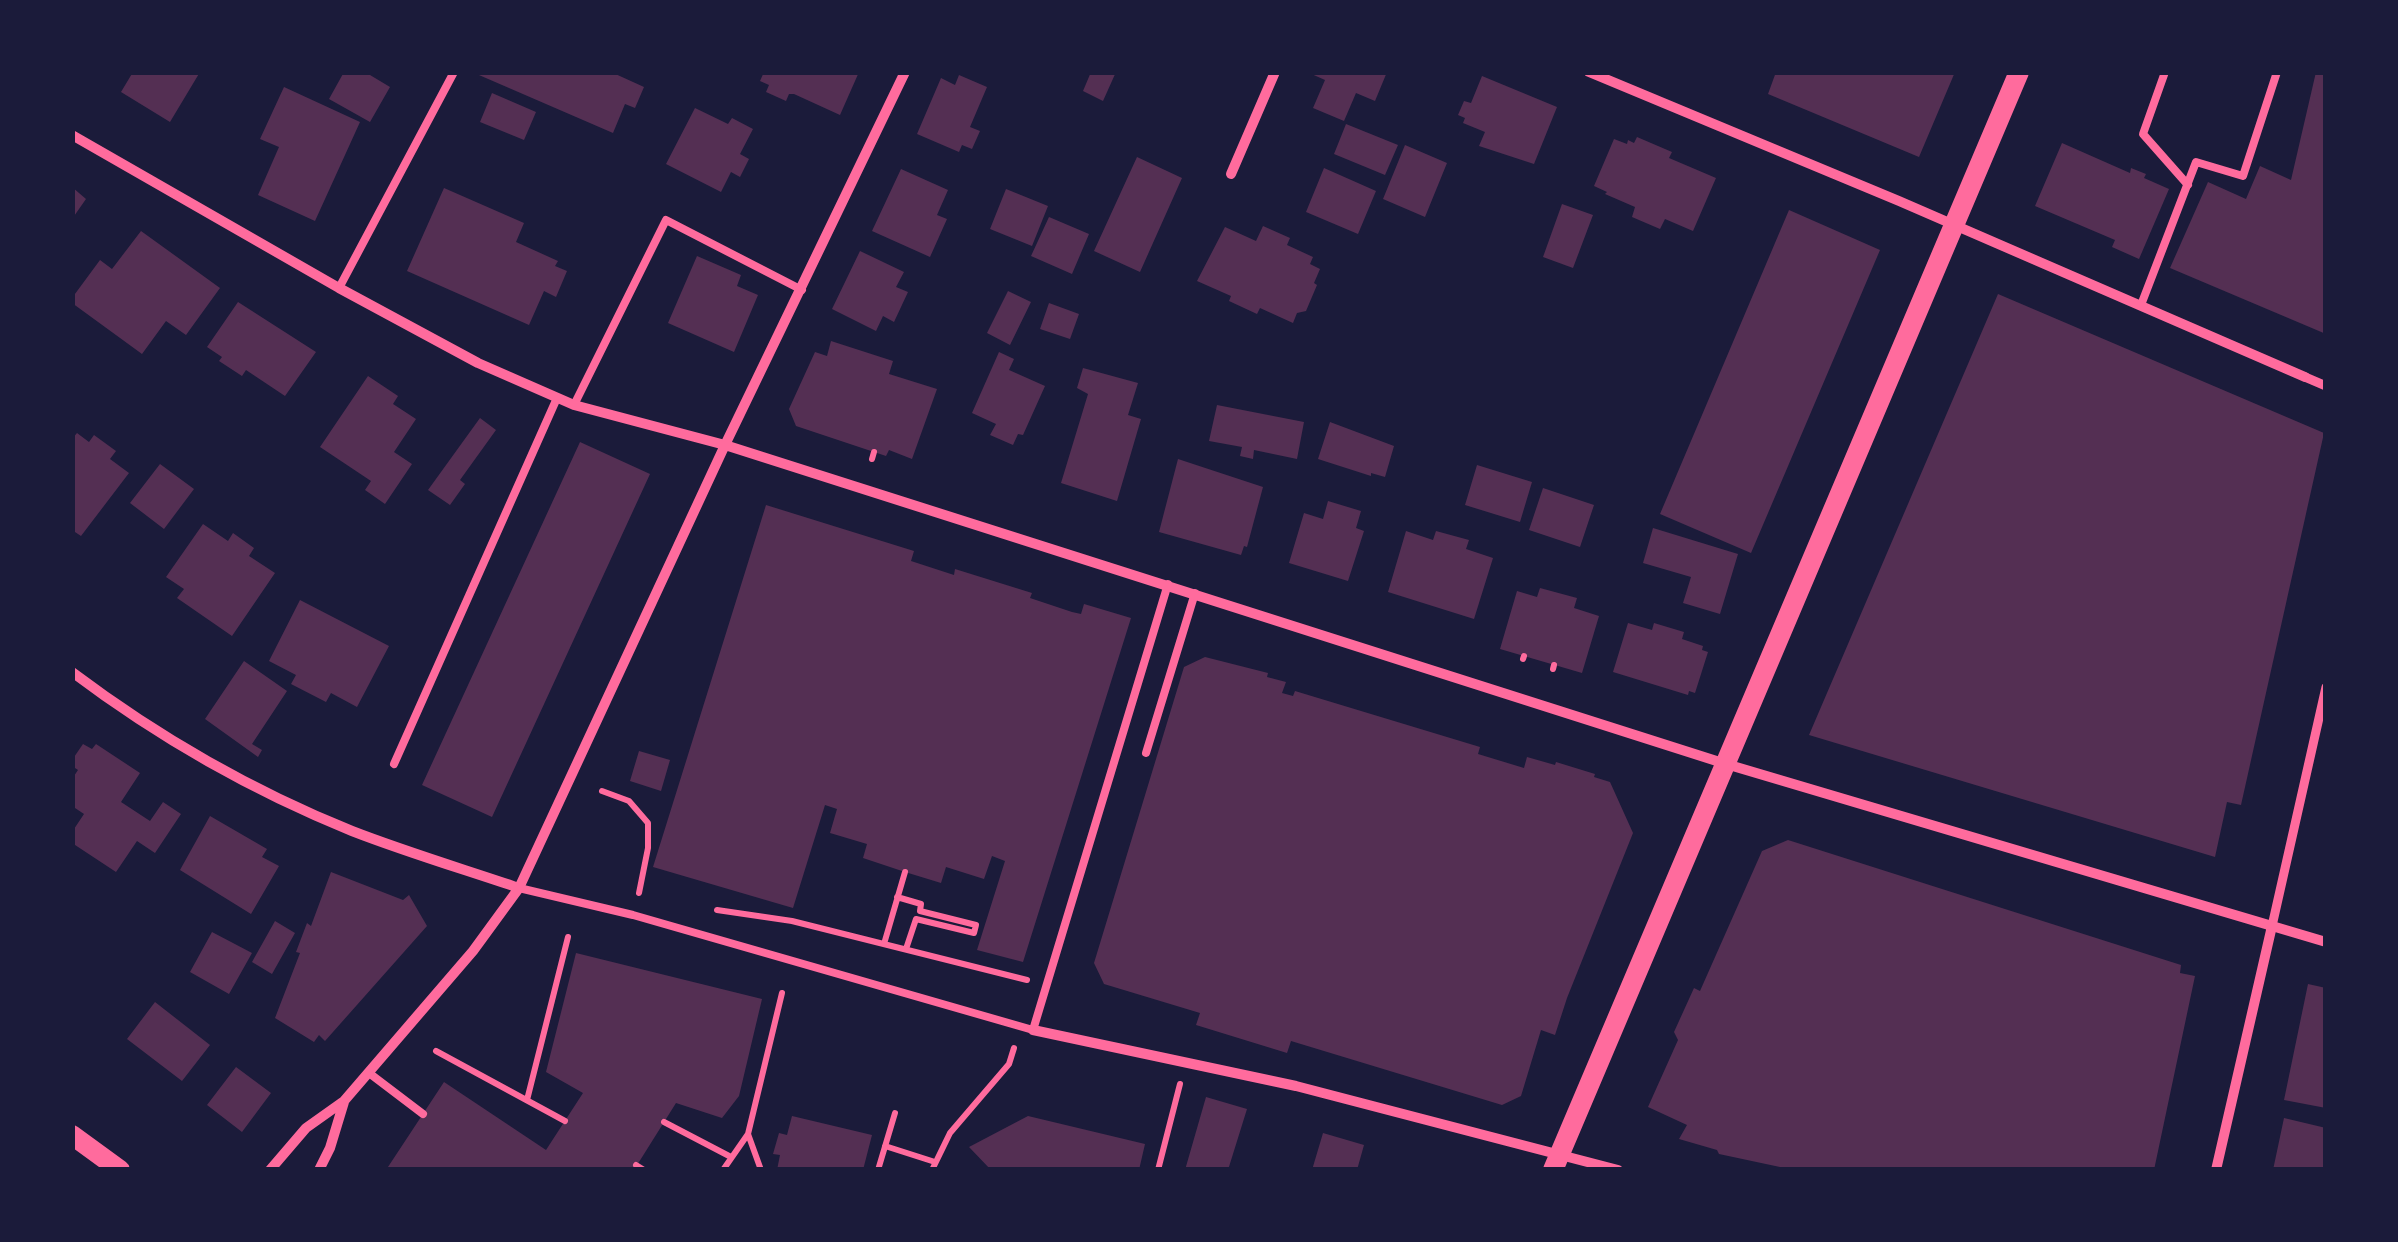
<!DOCTYPE html>
<html>
<head>
<meta charset="utf-8">
<style>
  body { margin:0 }
  #map { position:relative; width:2398px; height:1242px; overflow:hidden; background:#1b1b3a; font-family:Mulish,sans-serif }
  canvas { display:block }
  .frame { position:absolute; inset:0; border:75px solid #1b1b3a; pointer-events:none }
</style>
</head>
<body>
<div id="map">
<canvas width="2398" height="1242"></canvas>
<div class="frame"></div>
</div>
<script>
const g = document.querySelector('canvas').getContext('2d');
g.lineJoin = 'round';
function paint(path, color) { g.fillStyle = color; g.fill(path, 'evenodd'); }
function stroke(path, color, width, dash) { g.strokeStyle = color; g.lineWidth = width; g.lineCap = dash ? 'butt' : 'round'; g.setLineDash(dash || []); g.stroke(path); }
paint(new Path2D(`
  M133 72H200L170 122 121 92Z
  M344 72H365L390 87 370 122 329 99Z
  M472 72H611L644 87 635 108 625 104 613 133Z
  M764 72H859L840 115 794 94H789L786 101 766 92 769 85 760 81Z
  M1091 72H1116L1103 101 1083 91Z
  M1307 72H1387L1375 101 1356 93 1344 121 1313 108 1325 80Z
  M1776 72H1955L1919 157 1768 94Z
  M2316 72H2326V334L2170 268 2208 182 2246 199 2260 166 2291 180Z
  M959 75 987 87 970 127 980 131 972 149 962 145 959 152 917 134 941 78 955 85Z
  M1482 76 1557 107 1534 164 1479 146 1485 132 1463 123 1465 118 1458 115 1464 101 1471 103Z
  M284 87 360 122 315 221 258 195 279 147 260 139Z
  M492 93 536 112 524 140 480 122Z
  M695 108 728 124 732 118 753 129 740 154 749 159 740 177 731 172 721 192 666 164Z
  M1346 124 1398 145 1385 175 1334 154Z
  M1637 137 1672 152 1669 158 1716 178 1693 231 1665 219 1660 229 1632 217 1635 207 1605 194 1607 192 1594 186 1614 139 1627 144 1628 140 1634 143Z
  M2062 143 2130 173 2131 168 2146 174 2144 178 2169 189 2139 259 2112 247 2115 240 2035 206Z
  M1405 145 1447 163 1425 217 1383 199Z
  M1137 157 1182 178 1140 272 1094 251Z
  M1324 168 1376 191 1358 234 1306 212Z
  M901 169 948 190 937 215 947 219 930 257 872 231Z
  M72 187 86 199 72 219Z
  M444 188 524 223 516 242 558 261 555 266 567 271 556 297 544 291 529 325 407 271Z
  M1006 189 1048 206 1032 246 990 229Z
  M1562 204 1593 215 1573 268 1543 257Z
  M1789 210 1880 250 1751 553 1660 514Z
  M1049 217 1089 234 1072 274 1031 256Z
  M1263 226 1290 238 1287 245 1313 257 1310 264 1320 269 1314 283 1317 285 1306 311 1297 313 1293 323 1260 308 1257 314 1229 301 1231 296 1197 281 1225 227 1256 241Z
  M141 231 220 288 186 335 166 321 142 354 72 303V298L100 260 112 269Z
  M860 251 904 272 896 287 908 292 894 322 883 316 876 331 832 309Z
  M697 256 741 275 737 286 758 295 734 352 668 323Z
  M1008 291 1031 302 1010 345 987 333Z
  M1998 294 2324 433 2241 805 2227 802 2215 857 1809 735Z
  M238 302 316 352 285 396 246 370 242 376 219 361 222 357 207 347Z
  M1049 303 1079 314 1070 339 1040 329Z
  M831 341 893 361 889 374 937 389 912 459 889 450 886 456 796 426 789 409 815 352 827 356Z
  M999 352 1014 359 1009 370 1045 386 1023 435 1018 434 1013 445 990 435 996 424 972 413Z
  M1083 368 1138 383 1128 415 1141 419 1117 501 1061 483 1088 394 1077 388Z
  M368 376 398 396 393 404 416 419 394 452 412 464 385 504 365 490 371 481 320 447Z
  M1217 405 1304 422 1297 459 1254 450 1253 459 1240 456 1242 447 1209 441Z
  M480 418 496 430 460 480 465 484 450 505 428 490Z
  M1330 422 1394 446 1385 477 1371 473V476L1318 459Z
  M77 433 89 442 94 435 116 451 110 459 129 473 81 536 72 530V439Z
  M580 442 650 474 492 817 422 785Z
  M1178 459 1263 487 1247 547 1244 546 1241 555 1159 532Z
  M160 464 194 489 164 529 130 503Z
  M1477 465 1532 482 1520 522 1465 505Z
  M1543 488 1594 505 1580 547 1529 530Z
  M1328 501 1361 511 1356 528 1364 531 1348 581 1289 563 1304 513 1323 519Z
  M766 505 914 551 911 561 954 575 955 569 1032 593 1030 598 1072 612 1081 614 1084 604 1131 618 1023 962 977 950 1005 861 992 856 984 879 946 867 941 883 905 872 863 858 867 844 830 833 837 809 825 805 793 908 653 867Z
  M203 524 228 541 233 533 254 548 249 556 275 573 232 636 177 598 184 589 166 577Z
  M1653 528 1738 554 1720 614 1683 603 1691 577 1643 563Z
  M1406 531 1433 540 1436 531 1469 540 1466 549 1493 558 1474 619 1388 592Z
  M1540 588 1577 598 1574 608 1599 616 1582 673 1500 649 1517 591 1537 597Z
  M300 600 389 646 357 707 331 693 326 702 291 684 296 675 269 661Z
  M1628 623 1652 630 1654 623 1684 632 1682 639 1703 646 1702 650 1708 652 1695 693 1689 691 1688 695 1613 672Z
  M1205 657 1268 673 1267 677 1286 682 1282 693 1293 696 1295 691 1480 747 1478 754 1524 768 1527 757 1555 765 1556 762 1595 774 1594 777 1610 782 1633 833 1567 998 1555 1035 1541 1030 1521 1096 1502 1105 1291 1041 1287 1053 1196 1025 1200 1013 1104 984 1094 963 1184 667Z
  M244 661 287 691 252 744 262 750 258 757 205 719Z
  M83 744 92 749 96 744 140 773 121 802 150 821 163 802 181 814 155 853 137 841 116 872 72 843V832L84 814 72 806V779L78 770 72 766V760Z
  M639 751 670 760 661 791 630 781Z
  M210 816 267 849 262 857 279 866 251 914 180 870Z
  M1788 840 2181 965 2180 973 2195 976 2154 1170H1794L1719 1154 1717 1150 1679 1139 1687 1125 1648 1107 1678 1040 1674 1032 1694 988 1700 991 1762 851Z
  M331 872 403 900 409 895 427 926 325 1041 319 1035 314 1042 275 1018 300 953 296 952 307 923 311 926Z
  M275 921 295 933 272 974 252 962Z
  M212 932 252 953 229 994 190 972Z
  M576 953 762 999 739 1096 722 1118 676 1103 634 1170H386L444 1082 546 1150 583 1093 546 1072Z
  M2308 984 2326 988V1108L2284 1100Z
  M155 1002 210 1045 182 1081 127 1039Z
  M236 1067 271 1093 242 1132 207 1105Z
  M1206 1097 1247 1109 1228 1170H1185Z
  M792 1116 872 1135 863 1170H777L780 1155 773 1154 779 1133 787 1135Z
  M1028 1116 1145 1144 1139 1170H991L969 1147Z
  M2284 1118 2326 1128V1170H2273Z
  M1323 1133 1364 1145 1357 1170H1312Z`), '#542f53');
stroke(new Path2D(`
  M872 459 874 452
  M1523 659 1524 656
  M1553 669 1554 665
  M602 791 629 801 648 823V848L639 893
  M897 897 921 904 920 911 976 925 974 933 916 919 906 949
  M717 910 792 921 1027 980
  M884 944 905 872
  M436 1051 565 1121
  M527 1100 568 937
  M664 1122 731 1157
  M748 1134 761 1170
  M885 1146 935 1162
  M636 1165 644 1170
  M723 1170 748 1134 782 993
  M878 1170 895 1113
  M932 1170 950 1133 1009 1064 1014 1048
  M1158 1170 1180 1084`), '#ff6b9d', 6);
stroke(new Path2D(`
  M2165 72 2143 134 2188 185
  M339 288 454 72
  M2141 305 2196 162 2243 176 2277 72
  M574 405 666 220 802 290
  M1146 753 1195 593
  M394 764 557 398
  M519 888 633 915 1033 1030 1168 584
  M369 1073 423 1114`), '#ff6b9d', 8);
stroke(new Path2D(`
  M2305 377 2326 386
  M2272 926 2326 687`), '#ff6b9d', 9);
stroke(new Path2D(`
  M1589 72 1899 201 2305 377
  M72 135 339 288 478 363 574 405 725 445 1726 764 2326 942
  M1231 174 1275 72
  M72 672C157 736 253 791 352 831 406 852 463 869 519 888
  M1033 1030 1296 1086 1618 1170
  M270 1170 306 1128 344 1101 473 951 519 888 725 445 905 72
  M319 1170 330 1148 344 1102
  M2216 1170 2272 926`), '#ff6b9d', 10);
stroke(new Path2D(`
  M72 1135 120 1170
  M1553 1170 2019 72`), '#ff6b9d', 20);
</script>
</body>
</html>
